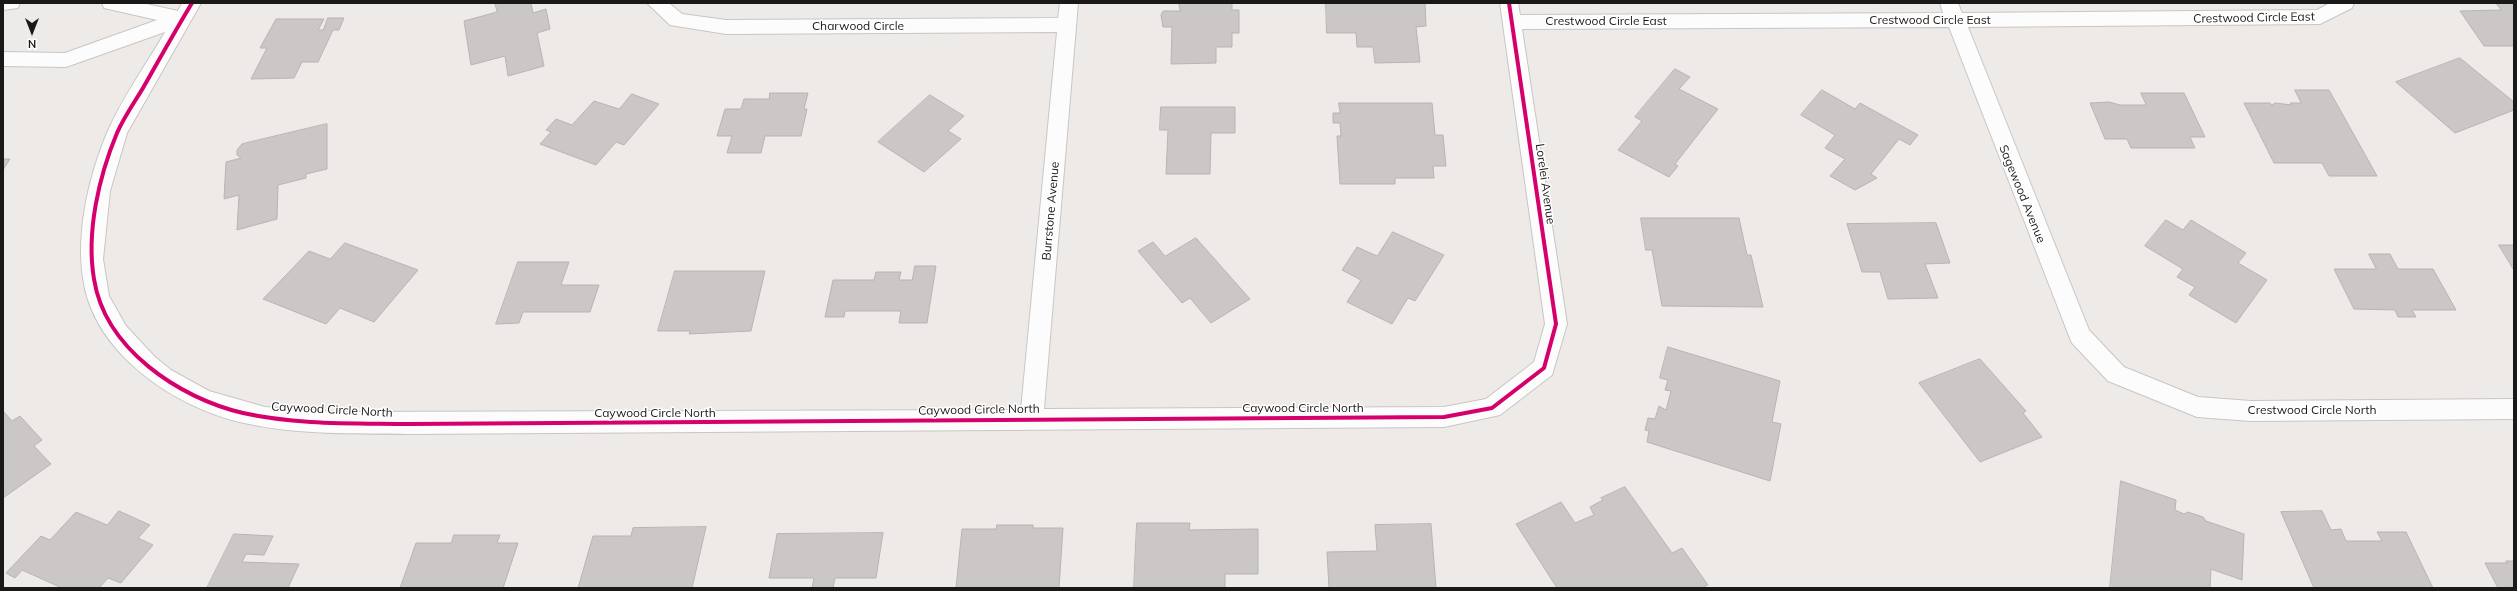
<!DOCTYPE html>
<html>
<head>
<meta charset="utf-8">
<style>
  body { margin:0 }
  #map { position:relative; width:2517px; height:591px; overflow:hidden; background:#eeeae8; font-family:Mulish,sans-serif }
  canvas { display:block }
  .frame { position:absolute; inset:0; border:4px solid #1b1918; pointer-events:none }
  .north { position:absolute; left:12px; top:12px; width:40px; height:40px; -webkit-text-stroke:3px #fff; paint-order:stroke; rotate:180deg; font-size:11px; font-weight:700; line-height:16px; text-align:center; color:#1b1918 }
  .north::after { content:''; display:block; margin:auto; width:14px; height:18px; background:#1b1918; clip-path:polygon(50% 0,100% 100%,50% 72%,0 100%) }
</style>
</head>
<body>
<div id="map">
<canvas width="2517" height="591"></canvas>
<div class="frame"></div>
<div class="north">N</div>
</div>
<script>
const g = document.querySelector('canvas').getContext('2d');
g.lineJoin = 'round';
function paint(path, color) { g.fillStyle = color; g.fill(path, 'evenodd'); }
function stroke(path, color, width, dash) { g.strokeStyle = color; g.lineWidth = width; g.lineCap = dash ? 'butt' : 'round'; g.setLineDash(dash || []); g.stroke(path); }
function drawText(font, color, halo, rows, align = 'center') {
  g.font = font + ' Mulish,sans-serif'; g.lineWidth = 3; g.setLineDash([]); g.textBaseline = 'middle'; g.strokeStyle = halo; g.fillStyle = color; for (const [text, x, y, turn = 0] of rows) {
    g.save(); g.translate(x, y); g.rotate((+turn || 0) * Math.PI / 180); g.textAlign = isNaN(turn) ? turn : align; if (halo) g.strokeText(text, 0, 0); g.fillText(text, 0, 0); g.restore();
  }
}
const building = new Path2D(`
  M495 3H531L533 13 546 9 550 29 537 33 544 66 508 76 505 56 471 65 464 21 497 12Z
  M1179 3H1232V10H1239V33H1232V47H1216V63L1171 64 1172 27H1163L1161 15 1163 11H1180Z
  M1326 3H1425L1426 26 1416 27 1420 62 1375 63 1373 47H1357L1356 33H1327Z
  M2496 3H2514V46H2484L2460 11 2501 10Z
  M328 18H344L339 30H333L318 62H302L294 78 251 79 267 48H260L276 19H324L318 30H323Z
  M2460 58 2514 102V110L2455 133 2396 82Z
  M1675 69 1690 77 1679 89 1718 109 1675 164 1678 166 1669 177 1618 150 1642 121 1635 117Z
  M1822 90 1855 109 1860 103 1918 135 1910 145 1899 139 1871 174 1877 178 1855 190 1830 176 1845 159 1825 148 1835 135 1801 115Z
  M2295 90H2329L2377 176H2329L2322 163H2274L2244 103H2270L2272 105 2275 103 2292 105 2290 103H2301Z
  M770 93H808L804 109H807L801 136H765L761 153H727L732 136H717L725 109H741L744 99H769Z
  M2141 93H2184L2205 137H2190L2195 148H2131L2127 139H2105L2090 103 2109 102 2120 105H2146Z
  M632 94 659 104 624 145 616 142 596 165 540 144 551 132 546 130 556 119 572 125 594 101 619 109Z
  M930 95 964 116 948 131 961 139 924 172 878 142Z
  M1339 103H1432L1435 135H1443L1446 166H1433L1434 178H1395V184H1340L1337 136H1341L1340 123H1333V113H1340Z
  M1161 107H1235V133H1211L1210 174H1166L1168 130H1160Z
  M327 124V169L306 174V178L278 185 277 219 237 230 239 195 224 199 226 162 241 158 237 155V150L242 144Z
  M3 159H10L3 170Z
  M1641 218H1739L1747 255H1751L1763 307 1662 306 1652 250H1646Z
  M2166 220 2183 230 2191 220 2246 253 2238 263 2267 280 2236 323 2189 295 2195 287 2177 277 2183 269 2145 246Z
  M1936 223 1950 263 1925 264 1938 298 1888 299 1880 272H1862L1847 224Z
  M1393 232 1444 255 1415 301 1408 298 1392 324 1347 302 1361 280 1342 270 1357 247 1377 256Z
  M1196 238 1250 299 1211 323 1190 298 1182 303 1138 251 1153 242 1165 256Z
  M345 243 418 270 374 322 340 308 326 324 263 299 309 251 330 259Z
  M2499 245H2514V270Z
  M2369 254H2390L2398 269H2433L2456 310H2412L2416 317H2398L2395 310 2354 309 2334 269H2376Z
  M518 262H569L561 285H599L590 312H523L519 323 496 324Z
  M915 266H936L927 323H899L901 311H845L844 317H825L833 280H874L876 272H901L899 280H912Z
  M675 271H765L751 331 689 334 690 331H658Z
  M1668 347 1780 381 1772 422 1781 424 1770 481 1647 442 1649 431 1645 430 1648 418 1655 419 1659 406 1666 410 1671 391 1665 390 1668 380 1660 378Z
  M1980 359 2026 411 2023 413 2042 437 1980 462 1919 383Z
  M3 411 12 421 20 416 42 440 34 446 51 464 3 498Z
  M2121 481 2176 500 2175 510 2184 514 2188 512 2203 517 2206 521 2244 534 2242 580 2211 569 2210 588H2110Z
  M1625 487 1672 553 1682 548 1708 585 1701 588H1557L1516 524 1561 502 1575 523 1594 515 1590 507 1603 500 1601 498Z
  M119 511 150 525 138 538 153 545 121 583 108 578 99 588H62L22 570 15 578 6 573 41 536 50 540 76 512 107 525Z
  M2322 511 2331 530 2341 529 2346 541H2382L2377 532H2406L2433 588H2314L2281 512Z
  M1137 523H1190L1189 530 1258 529V574H1225V588H1134Z
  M1431 524 1436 588H1329L1327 552 1377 551 1375 525Z
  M997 525H1033V528H1063L1059 588H956L962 529H996Z
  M706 527 692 588H578L593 536H631L633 528Z
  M883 533 876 578H835L833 588H812L814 578H769L777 534Z
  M234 534 273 536 264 555 246 554 242 562 299 564 288 588H207Z
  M454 535H500L497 543H518L503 588H400L416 543H451Z
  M2506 561H2514V588H2498L2485 563H2507Z`);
paint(building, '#cac7c6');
stroke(building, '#b7b4b3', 1);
const street = new Path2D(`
  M3 3H20L18 8 3 10Z
  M102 3H142L178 11 182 3H201L127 133 110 191 103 259 109 296 126 326 155 357 171 370 209 391 265 407 337 412 1021 410 1057 32 726 34 670 25 647 3H669L682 14 726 20 1058 18 1060 3H1078L1044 409 1444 407 1486 399 1534 362 1545 324 1500 3H1518L1520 15 1943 13 1940 3H1958L1962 13 2317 10 2330 3H2354L2352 8 2320 24 1968 27 2089 330 2124 367 2198 397 2251 401 2514 399V419L2251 421 2197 417 2108 381 2072 343 2069 336 1949 27 1522 29 1567 324 1552 375 1500 415 1444 427 409 434C354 433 298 435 244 423 175 408 93 353 83 278 76 231 89 176 107 133 122 98 146 65 165 32L66 67 3 66V52L65 53 157 20 104 8Z`);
stroke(street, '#c8c6c5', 2);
paint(street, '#fcfcfc');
stroke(new Path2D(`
  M192 3C175 31 159 60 143 88 134 103 124 117 117 133 99 176 86 232 94 279 105 349 179 398 243 413 297 425 354 423 409 424L1444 417 1492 408 1544 368 1556 324 1509 3`), '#d6006c', 4);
drawText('12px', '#1b1918', '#fff', [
  ["Crestwood Circle East",2254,18,-1],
  ["Crestwood Circle East",1930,20],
  ["Crestwood Circle East",1606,21],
  ["Charwood Circle",858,26],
  ["Lorelei Avenue",1545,184,82],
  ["Sagewood Avenue",2022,194,68],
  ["Burrstone Avenue",1051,211,-85],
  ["Caywood Circle North",1303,408],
  ["Caywood Circle North",332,410,3],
  ["Caywood Circle North",979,410,-1],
  ["Crestwood Circle North",2312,410],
  ["Caywood Circle North",655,413]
]);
</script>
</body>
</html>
